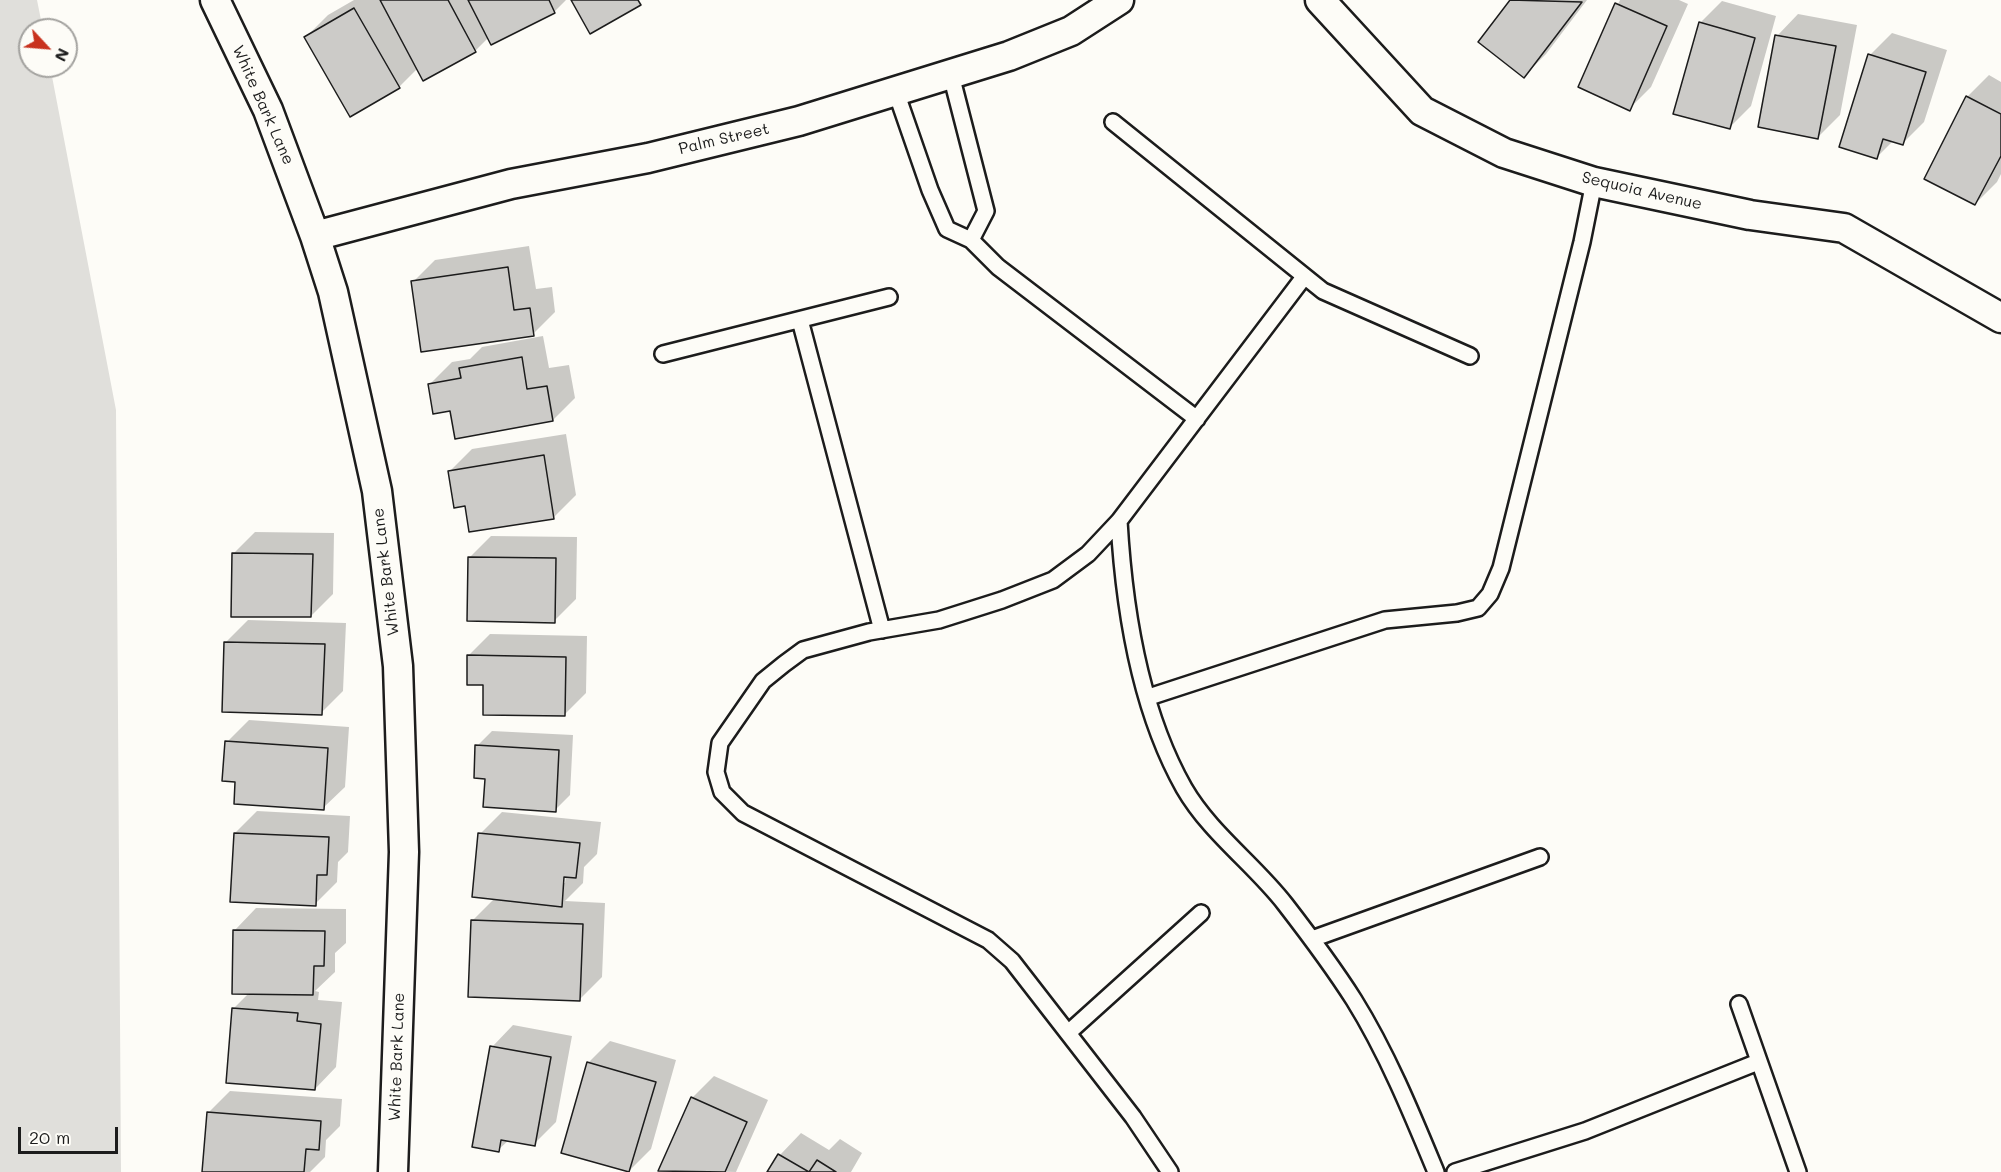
<!DOCTYPE html>
<html>
<head>
<meta charset="utf-8">
<style>
  body { margin:0 }
  #map { position:relative; width:2001px; height:1172px; overflow:hidden; background:#fdfcf7; font-family:Mali,sans-serif }
  canvas { display:block }
  .north { position:absolute; left:18px; top:18px; width:60px; height:60px; box-sizing:border-box; background:#fdfcf7; border:2px solid #a3a29f; border-radius:50%; rotate:116deg; font-size:16px; font-weight:700; line-height:24px; text-align:center; color:#1c1c1c }
  .north::after { content:''; display:block; margin:auto; width:21px; height:27px; background:#c8321e; clip-path:polygon(50% 0,100% 100%,50% 72%,0 100%) }
  .scale { position:absolute; left:18px; top:1127px; width:100px; height:27px; box-sizing:border-box; border:3px solid #1c1c1c; border-top:0; padding-left:8px; font-size:18px; line-height:21px; white-space:nowrap; color:#1c1c1c; -webkit-text-stroke:4px #fdfcf7; paint-order:stroke }
</style>
</head>
<body>
<div id="map">
<canvas width="2001" height="1172"></canvas>
<div class="north">N</div>
<div class="scale">20 m</div>
</div>
<script>
const g = document.querySelector('canvas').getContext('2d');
g.lineJoin = 'round';
function paint(path, color) { g.fillStyle = color; g.fill(path, 'evenodd'); }
function stroke(path, color, width, dash) { g.strokeStyle = color; g.lineWidth = width; g.lineCap = dash ? 'butt' : 'round'; g.setLineDash(dash || []); g.stroke(path); }
function drawText(font, color, halo, rows, align = 'center') {
  g.font = font + ' Mali,sans-serif'; g.lineWidth = 5; g.setLineDash([]); g.textBaseline = 'middle'; g.strokeStyle = halo; g.fillStyle = color; for (const [text, x, y, turn = 0] of rows) {
    g.save(); g.translate(x, y); g.rotate((+turn || 0) * Math.PI / 180); g.textAlign = isNaN(turn) ? turn : align; if (halo) g.strokeText(text, 0, 0); g.fillText(text, 0, 0); g.restore();
  }
}
paint(new Path2D(`
  M0 0H37L43 30H30V66H50L116 410 121 1172H0Z`), '#e0dfdb');
paint(new Path2D(`
  M354 0H566L554 12 489 37 475 51 418 68 399 87 306 37 328 15Z
  M1512 0H1587L1546 54 1524 76 1480 42Z
  M1620 0H1679L1688 4 1651 87 1629 109 1580 86Z
  M1722 1 1776 16 1751 106 1729 128 1700 23Z
  M1798 14 1857 25 1840 115 1818 137 1777 36Z
  M1892 33 1947 50 1924 122 1902 144 1893 141 1877 157 1870 55Z
  M1989 75 2001 82V174L1997 182 1975 204 1967 97Z
  M529 246 536 289 552 287 555 312 533 334 413 282 435 260Z
  M543 336 549 368 569 365 575 398 553 420 451 409 430 384 452 362 470 359 482 347Z
  M566 434 576 495 554 517 466 505 450 471 472 449Z
  M255 532 334 533 333 594 311 616 233 554Z
  M491 536 577 537 576 599 554 621 469 558Z
  M248 620 346 623 343 691 321 713 226 642Z
  M490 634 587 636 586 693 564 715 485 684 468 656Z
  M249 720 349 727 345 787 323 808 237 780 227 742Z
  M492 731 573 735 570 795 555 810 486 778 477 746Z
  M257 811 350 816 348 852 338 862 337 882 315 904 235 833Z
  M502 812 601 822 597 854 584 867 583 883 565 901 605 903 602 977 580 999 472 921 495 898 480 834ZM564 869H567L565 883H562Z
  M256 908 346 909V943L335 953V972L315 991 319 992 318 1000 342 1002 336 1067 315 1089 234 1008 249 993 235 930Z
  M513 1025 572 1036 556 1122 534 1144 509 1140 498 1150 492 1047Z
  M610 1041 676 1060 651 1149 629 1171 588 1063Z
  M714 1076 768 1100 736 1172 660 1170 692 1098Z
  M230 1091 342 1099 340 1126 326 1140 325 1157 310 1172H210L208 1113Z
  M801 1133 829 1150 840 1139 862 1153 851 1172H769L780 1155Z`), '#0003');
const building = new Path2D(`
  M380 0H448L476 52 423 81Z
  M468 0H549L555 13 491 45Z
  M571 0H638L641 5 590 34Z
  M1510 0 1582 2 1524 78 1478 42Z
  M1615 3 1667 26 1630 111 1578 87Z
  M354 8 400 88 350 117 304 37Z
  M1699 22 1755 38 1730 129 1673 114Z
  M1775 35 1836 46 1818 139 1758 127Z
  M1868 54 1926 72 1903 145 1883 139 1877 159 1839 147Z
  M1966 96 2001 114V156L1975 205 1924 179Z
  M508 267 514 310 530 308 534 336 421 352 411 281Z
  M522 357 527 389 547 386 553 421 455 439 450 411 433 414 428 384 461 378 459 368Z
  M544 455 554 519 469 532 465 506 454 508 448 471Z
  M232 553 313 554 311 617H231Z
  M468 557 556 558 555 623 467 621Z
  M224 642 325 644 322 715 222 712Z
  M467 655 566 657 565 716 483 715V685H467Z
  M225 741 328 748 324 810 234 804 235 782 222 781Z
  M475 745 559 750 556 812 483 807 485 779 474 778Z
  M234 833 329 837 327 875H317L316 906 230 902Z
  M478 833 580 843 576 878 564 877 562 907 472 897Z
  M471 920 583 924 580 1001 468 997Z
  M233 930 325 931 324 966H314L313 995 232 994Z
  M232 1008 298 1013 297 1021 321 1024 315 1090 226 1083Z
  M490 1046 551 1057 535 1146 501 1140 499 1152 472 1147Z
  M587 1062 656 1082 629 1172 561 1153Z
  M691 1097 747 1122 725 1172 658 1171Z
  M207 1112 321 1121 319 1150 306 1149 304 1172H202Z
  M778 1154 809 1172H767Z
  M817 1160 836 1172H809Z`);
paint(building, '#cccbc8');
stroke(building, '#1c1c1c', 1.5);
const service = new Path2D(`
  M951 75 986 211 971 240
  M896 92 930 190 947 229 971 240 998 267 1197 419
  M1113 122 1323 291 1470 356
  M800 320 882 630
  M663 354 889 297
  M1119 521C1124 609 1140 710 1184 788 1210 833 1254 864 1285 904 1309 935 1333 967 1354 1000 1387 1053 1412 1114 1436 1172
  M1149 697 1385 620 1457 613 1478 608 1490 594 1501 568 1582 242 1594 182
  M1312 939 1540 857
  M1739 1004 1798 1172
  M1068 1033 1201 913
  M1170 1172 1133 1117 1012 961 988 940 743 813 722 792 716 772 720 743 763 681 784 664 803 650 869 632 939 620 1002 600 1053 580 1088 554 1119 521 1304 277
  M1455 1172 1585 1131 1758 1062`);
const minor = new Path2D(`
  M215 0 268 110 315 236 333 292 377 491 398 666 404 852 393 1172
  M1320 0 1422 111 1504 153 1594 182 1750 215 1844 228 2001 318
  M315 236 511 184 648 158 799 121 1009 56 1071 31 1119 0`);
stroke(service, '#1c1c1c', 20);
stroke(minor, '#1c1c1c', 33);
stroke(service, '#fdfcf7', 15);
stroke(minor, '#fdfcf7', 28);
drawText('16px', '#1c1c1c', '#fdfcf7', [
  ["White Bark Lane",263,105,66],
  ["Palm Street",724,139,-13],
  ["Sequoia Avenue",1642,191,13],
  ["White Bark Lane",386,572,-97],
  ["White Bark Lane",397,1057,-88]
]);
</script>
</body>
</html>
